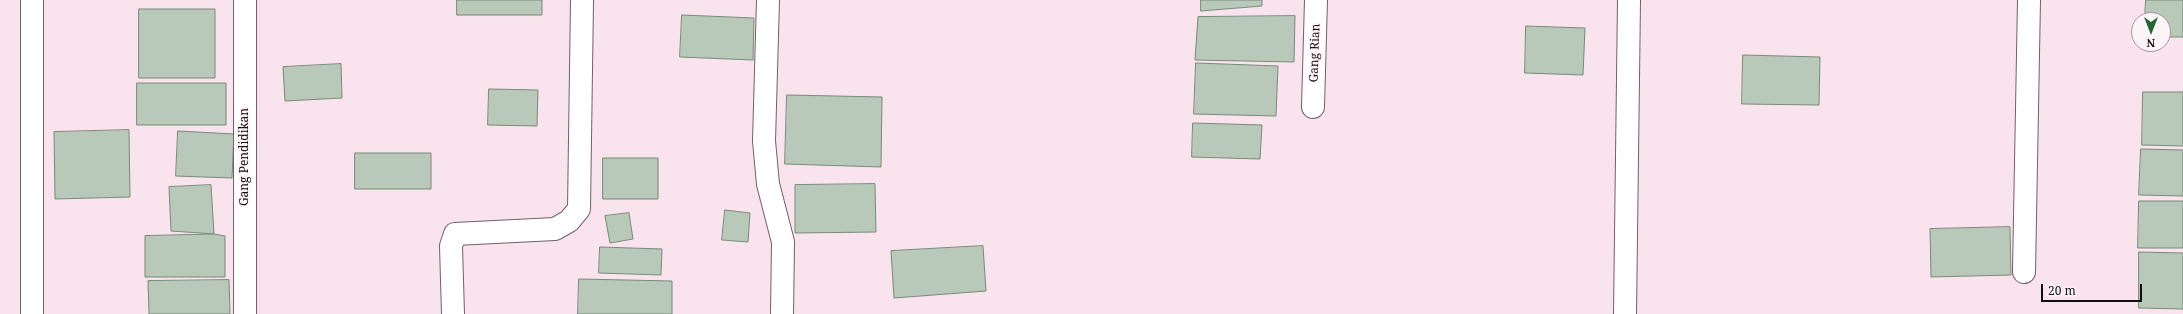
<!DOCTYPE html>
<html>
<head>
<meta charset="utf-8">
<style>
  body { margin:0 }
  #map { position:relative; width:2183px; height:314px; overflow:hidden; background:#f9e3ed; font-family:"Noto Serif",serif }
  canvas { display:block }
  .north { position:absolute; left:2131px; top:12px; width:40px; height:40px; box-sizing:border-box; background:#fdf4f8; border:1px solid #9f979b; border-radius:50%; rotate:180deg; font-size:11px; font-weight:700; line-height:16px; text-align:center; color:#130c10 }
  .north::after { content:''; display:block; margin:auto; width:14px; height:18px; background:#216530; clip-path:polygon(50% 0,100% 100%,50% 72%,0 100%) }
  .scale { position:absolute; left:2041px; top:284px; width:101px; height:18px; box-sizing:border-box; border:2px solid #130c10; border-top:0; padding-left:5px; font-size:12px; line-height:14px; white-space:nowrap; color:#130c10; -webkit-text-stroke:3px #fdf4f8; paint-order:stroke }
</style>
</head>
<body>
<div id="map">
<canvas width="2183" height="314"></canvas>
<div class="north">N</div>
<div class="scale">20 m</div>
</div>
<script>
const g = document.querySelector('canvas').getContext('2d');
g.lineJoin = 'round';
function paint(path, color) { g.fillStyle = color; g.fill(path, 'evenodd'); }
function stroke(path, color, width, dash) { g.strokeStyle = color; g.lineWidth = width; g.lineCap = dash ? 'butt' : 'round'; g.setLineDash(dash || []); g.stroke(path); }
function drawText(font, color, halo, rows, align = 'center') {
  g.font = font + ' "Noto Serif",serif'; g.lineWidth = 4; g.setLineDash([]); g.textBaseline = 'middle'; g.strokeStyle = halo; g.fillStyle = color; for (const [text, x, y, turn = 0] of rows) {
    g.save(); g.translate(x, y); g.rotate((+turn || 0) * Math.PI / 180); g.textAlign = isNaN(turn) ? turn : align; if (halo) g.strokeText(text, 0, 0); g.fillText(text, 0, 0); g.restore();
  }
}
const building = new Path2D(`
  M457 0H542V15H457Z
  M1201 0H1262V6L1201 11Z
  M2146 0H2183V37H2163V20H2145Z
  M139 9H215V78H139Z
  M682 15 754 18 753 60 680 57Z
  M1295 16 1294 62 1195 60 1198 17Z
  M1526 26 1585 28 1583 75 1525 73Z
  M1743 55 1820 57 1819 105 1742 104Z
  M1196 63 1278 66 1276 116 1194 114Z
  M341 64 342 98 285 101 283 67Z
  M137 83H226V125H137Z
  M489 89 538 90 537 126 488 125Z
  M2143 92H2183V146L2142 145Z
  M787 95 882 97 881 167 785 164Z
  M1193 123 1262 125 1260 159 1192 157Z
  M129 130 130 197 55 199 54 132Z
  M178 131 234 134 232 178 176 176Z
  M2141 149 2183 150V196L2139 195Z
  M355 153H431V189H355Z
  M603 158H658V199H603Z
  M875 184 876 232 795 233V185Z
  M211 185 214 234 171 231 169 187Z
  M2139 201H2183V248H2138Z
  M725 210 750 213 748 242 722 240Z
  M629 213 633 239 610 243 605 216Z
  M2010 227 2011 275 1931 277 1930 229Z
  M214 234 225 236V277H145V236Z
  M983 246 986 291 894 298 891 251Z
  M600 247 662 249 661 275 599 273Z
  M2139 252 2183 253V309L2139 308Z
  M579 279 672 281V314H578Z
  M229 280 230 314H149L148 281Z`);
paint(building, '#b8c9b9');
stroke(building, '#79897b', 1);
const minor = new Path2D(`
  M245 0V314
  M768 0 764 141 768 184 783 242 782 314
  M1313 107 1316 0
  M2024 272 2029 0
  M32 314V0
  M453 314 451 246 455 234 555 229 569 221 579 209 582 0
  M1625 314 1629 0`);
stroke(minor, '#736069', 24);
stroke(minor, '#fff', 22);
drawText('12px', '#130c10', '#fdf4f8', [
  ["Gang Rian",1315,53,-88],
  ["Gang Pendidikan",245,157,-90]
]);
</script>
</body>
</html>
